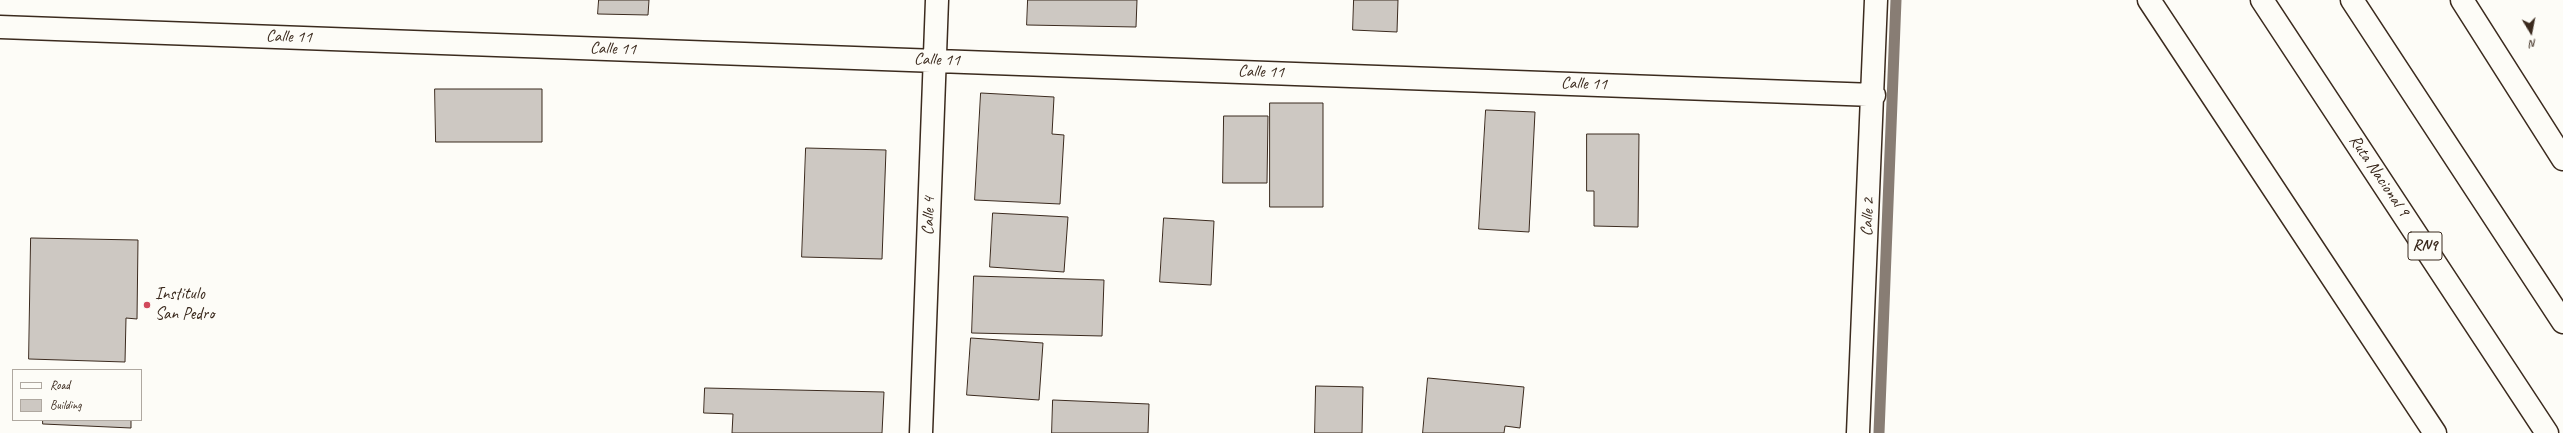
<!DOCTYPE html>
<html>
<head>
<meta charset="utf-8">
<style>
  body { margin:0 }
  #map { position:relative; width:2563px; height:433px; overflow:hidden; background:#fdfcf7; font-family:Caveat,sans-serif }
  canvas { display:block }
  .legend { position:absolute; left:12px; top:369px; width:130px; height:52px; box-sizing:border-box; background:#fdfcf7; border:1px solid #afa8a0; margin:0; padding:5px 7px; list-style:none; font-size:12px; color:#3b2a1e }
  .legend li { display:flex; align-items:center; gap:8px; height:20px }
  .legend b { width:20px; border:1px solid #afa8a0 }
  .north { position:absolute; left:2511px; top:12px; width:40px; height:40px; -webkit-text-stroke:3px #fdfcf7; paint-order:stroke; rotate:170deg; font-size:11px; font-weight:700; line-height:16px; text-align:center; color:#3b2a1e }
  .north::after { content:''; display:block; margin:auto; width:14px; height:18px; background:#3b2a1e; clip-path:polygon(50% 0,100% 100%,50% 72%,0 100%) }
</style>
</head>
<body>
<div id="map">
<canvas width="2563" height="433"></canvas>
<ul class="legend">
<li><b style="height:5px;background:#fdfcf7"></b>Road</li>
<li><b style="height:11px;background:#cdc8c2"></b>Building</li>
</ul>
<div class="north">N</div>
</div>
<script>
const g = document.querySelector('canvas').getContext('2d');
g.lineJoin = 'round';
function stroke(path, color, width, dash) { g.strokeStyle = color; g.lineWidth = width; g.lineCap = dash ? 'butt' : 'round'; g.setLineDash(dash || []); g.stroke(path); }
function paint(path, color) { g.fillStyle = color; g.fill(path, 'evenodd'); }
function drawText(font, color, halo, rows, align = 'center') {
  g.font = font + ' Caveat,sans-serif'; g.lineWidth = 3; g.setLineDash([]); g.textBaseline = 'middle'; g.strokeStyle = halo; g.fillStyle = color; for (const [text, x, y, turn = 0] of rows) {
    g.save(); g.translate(x, y); g.rotate((+turn || 0) * Math.PI / 180); g.textAlign = isNaN(turn) ? turn : align; if (halo) g.strokeText(text, 0, 0); g.fillText(text, 0, 0); g.restore();
  }
}
stroke(new Path2D(`
  M1879 433 1896 0`), '#887d74', 11);
const building = new Path2D(`
  M599 0H649L648 15 598 14Z
  M1028 0H1137L1136 27 1027 25Z
  M1354 0H1398L1397 32 1353 30Z
  M435 89H542V142H436Z
  M981 93 1054 97 1052 134 1064 135 1060 204 975 200Z
  M1270 103H1323V207H1270Z
  M1486 110 1535 112 1529 232 1479 229Z
  M1224 116H1268L1267 183H1223Z
  M1587 134H1639L1638 227 1594 226V191H1587Z
  M806 148 886 150 882 259 802 257Z
  M993 213 1068 217 1064 272 990 267Z
  M1164 218 1214 221 1211 285 1160 282Z
  M31 238 138 240 137 319 126 318 125 362 29 359Z
  M974 276 1104 280 1102 336 972 333Z
  M971 338 1043 343 1039 400 967 395Z
  M1428 378 1524 387 1520 428 1505 426 1504 433H1423Z
  M1316 386 1363 387 1362 433H1315Z
  M705 388 884 392 882 433H732L733 414 704 413Z
  M1053 400 1149 404 1148 433H1052Z
  M43 420H131V428L43 424Z`);
paint(building, '#cdc8c2');
stroke(building, '#3b2a1e', 1);
const minor = new Path2D(`
  M2149 0 2435 433
  M2462 0 2563 159
  M0 27 1874 95
  M921 433 937 0
  M1858 433 1876 0`);
const motorway = new Path2D(`
  M2262 0 2547 433
  M2352 0 2563 322`);
stroke(minor, '#3b2a1e', 25);
stroke(motorway, '#3b2a1e', 25);
stroke(minor, '#fdfcf7', 22);
stroke(motorway, '#fdfcf7', 22);
for (const [x, y, r, color] of [
  [147,305,4,"#d1495b"]
]) { const dot = new Path2D(); dot.arc(x, y, r, 0, 2 * Math.PI); g.fillStyle = color; g.fill(dot); stroke(dot, '#fdfcf7', 1.5); }
for (const [x, y, w] of [
  [2425,246,34]
]) { const box = new Path2D(); box.roundRect(x - w / 2, y - 14, w, 28, 3); g.fillStyle = '#fdfcf7'; g.fill(box); stroke(box, '#3b2a1e', 1); }
drawText('bold 16px', '#3b2a1e', null, [
  ["RN9",2425,246]
]);
drawText('17px', '#3b2a1e', '#fdfcf7', [
  ["Calle 11",289,37,2],
  ["Calle 11",613,49,2],
  ["Calle 11",937,60,2],
  ["Calle 11",1261,72,2],
  ["Calle 11",1584,84,2],
  ["Ruta Nacional 9",2379,176,56],
  ["Calle 4",929,216,-88],
  ["Calle 2",1868,217,-87]
]);
drawText('17px', '#3b2a1e', '#fdfcf7', [
  ["Institulo",155,295],
  ["San Pedro",155,315]
], 'left');
</script>
</body>
</html>
